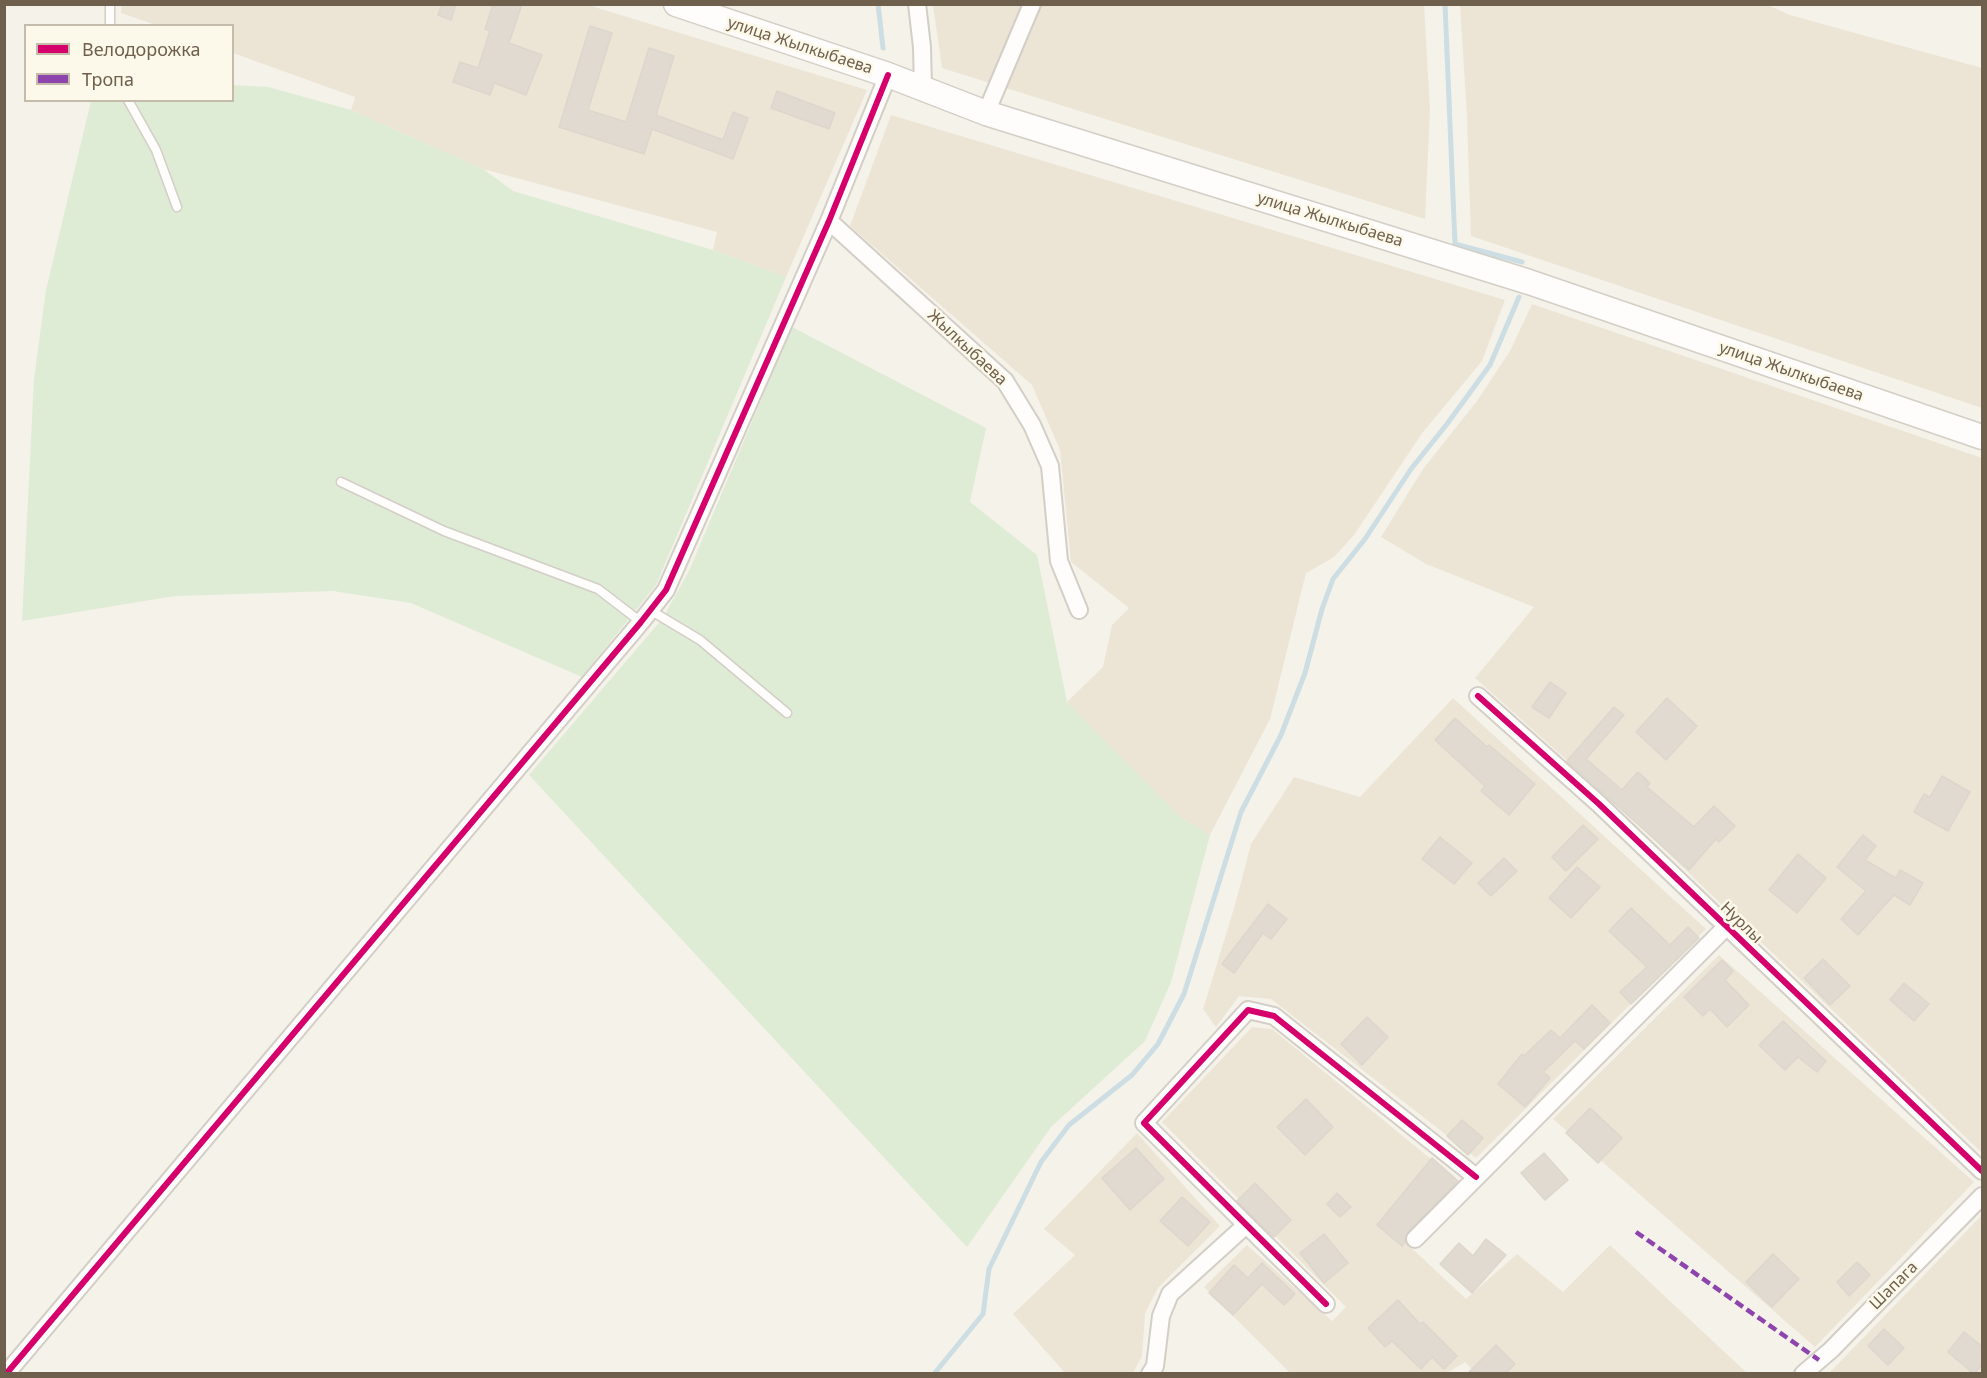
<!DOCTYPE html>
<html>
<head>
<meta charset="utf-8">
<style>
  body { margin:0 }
  #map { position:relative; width:1987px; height:1378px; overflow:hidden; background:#f5f2e9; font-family:"Noto Sans",sans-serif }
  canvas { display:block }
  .frame { position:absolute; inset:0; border:6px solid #6f5f4d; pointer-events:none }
  .legend { position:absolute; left:24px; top:24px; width:210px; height:78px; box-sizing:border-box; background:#fdf9ea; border:2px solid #c4bbab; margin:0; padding:8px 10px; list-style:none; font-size:18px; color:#6f5f4d }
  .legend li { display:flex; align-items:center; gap:12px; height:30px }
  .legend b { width:30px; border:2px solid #c4bbab }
</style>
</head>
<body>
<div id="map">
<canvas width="1987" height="1378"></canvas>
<div class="frame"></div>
<ul class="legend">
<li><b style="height:8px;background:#d6006c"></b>Велодорожка</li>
<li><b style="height:8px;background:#8e44ad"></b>Тропа</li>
</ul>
</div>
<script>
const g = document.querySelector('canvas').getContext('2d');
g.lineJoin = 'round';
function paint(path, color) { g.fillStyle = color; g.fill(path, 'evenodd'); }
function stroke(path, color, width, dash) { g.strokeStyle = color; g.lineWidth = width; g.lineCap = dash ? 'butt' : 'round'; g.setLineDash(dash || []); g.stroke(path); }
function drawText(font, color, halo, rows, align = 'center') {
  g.font = font + ' "Noto Sans",sans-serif'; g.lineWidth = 5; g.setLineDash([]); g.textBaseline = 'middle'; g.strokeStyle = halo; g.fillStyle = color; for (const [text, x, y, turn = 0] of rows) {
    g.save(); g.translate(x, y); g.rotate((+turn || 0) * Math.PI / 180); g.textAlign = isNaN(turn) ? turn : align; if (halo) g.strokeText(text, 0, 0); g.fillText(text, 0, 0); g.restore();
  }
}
paint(new Path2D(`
  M122 4 588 5 867 90 786 277 713 250 717 232 483 169 351 110 355 97 233 53 232 26 156 25 121 13Z
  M933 5H1424L1430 109 1425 219 942 68Z
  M1460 5H1768L1790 15 1982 68V408L1471 236 1467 118Z
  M891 115 1505 300 1482 361 1423 432 1354 535 1334 557 1306 573 1270 719 1210 835 1180 817 1067 702 1103 667 1112 625 1129 608 1071 562 1060 450 1032 385 850 226Z
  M1532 304 1982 458V1153L1628 815 1475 678 1534 607 1426 564 1381 537 1423 469 1477 401 1510 351Z
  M1453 698 1706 929 1476 1158 1271 999 1239 996 1216 1027 1203 1009 1235 905 1251 844 1294 777 1360 797Z
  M1719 955 1974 1182 1815 1347 1553 1119Z
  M1252 1027 1272 1029 1454 1178 1401 1238 1466 1299 1517 1254 1563 1292 1610 1245 1747 1373 1477 1374 1465 1362 1447 1373H1290L1204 1287 1247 1245 1332 1321 1346 1307 1162 1122Z
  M1137 1133 1220 1226 1158 1288 1145 1313 1142 1356 1133 1373H1065L1013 1314 1075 1255 1044 1229Z
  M1982 1215V1373L1828 1374 1837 1365Z`), '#ece5d6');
paint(new Path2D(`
  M233 85 268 87 351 110 483 169 513 191 713 250 786 277 656 585 582 677 411 603 333 591 175 596 22 621 34 379 46 290 91 101 232 100Z
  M792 327 986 428 970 502 1037 555 1067 702 1180 817 1210 835 1171 982 1145 1041 1051 1127 967 1247 529 775 663 618 689 571Z`), '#deebd5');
stroke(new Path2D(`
  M878 4 883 48
  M1445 4 1455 244 1522 262
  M934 1374 983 1314 989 1269 1041 1162 1069 1125 1132 1075 1158 1044 1184 994 1241 812 1281 735 1305 673 1322 609 1333 579 1365 539 1411 469 1447 424 1490 365 1519 297`), '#ccdee3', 5);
const building = new Path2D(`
  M442 4H456L451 20 438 15Z
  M493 4H522L509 43 542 55 526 95 494 83 490 95 453 82 460 62 478 68 490 31 485 29Z
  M590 26 612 33 588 110 626 122 649 48 674 56 656 115 723 140 733 112 748 118 733 159 652 129 644 154 559 127Z
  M777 91 835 113 829 129 771 108Z
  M1550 682 1566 693 1549 718 1532 707Z
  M1667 698 1697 726 1666 760 1636 732Z
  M1614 707 1624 715 1586 759 1622 790 1638 772 1650 783 1647 787 1694 827 1714 806 1735 826 1719 842 1716 839 1689 870 1567 761Z
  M1455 718 1487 747 1489 745 1535 784 1509 815 1481 791 1485 786 1435 740Z
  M1942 776 1970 792 1948 831 1914 812 1924 794 1930 797Z
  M1583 825 1598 839 1566 871 1552 857Z
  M1863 835 1876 846 1865 860 1896 878 1900 870 1923 883 1910 905 1894 895 1858 935 1841 919 1866 891 1837 867Z
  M1440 837 1472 863 1454 884 1422 859Z
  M1798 854 1826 878 1797 913 1769 890Z
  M1504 858 1517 871 1491 896 1478 883Z
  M1577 867 1600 887 1571 918 1549 898Z
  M1268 904 1287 919 1271 939 1263 933 1234 973 1222 964Z
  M1631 908 1670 945 1688 927 1699 938 1631 1004 1620 992 1647 967 1609 931Z
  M1823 959 1850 986 1830 1005 1804 978Z
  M1722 960 1733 971 1725 980 1749 1005 1727 1027 1710 1009 1703 1016 1684 997Z
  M1904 983 1929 1004 1914 1021 1890 1000Z
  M1592 1005 1610 1023 1584 1049 1575 1041 1543 1072 1550 1078 1525 1107 1498 1084 1522 1054 1524 1056 1551 1030 1560 1038Z
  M1367 1017 1388 1037 1362 1065 1341 1044Z
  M1783 1021 1826 1061 1817 1072 1798 1057 1785 1070 1759 1045Z
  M1306 1099 1333 1127 1305 1155 1277 1127Z
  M1590 1108 1622 1138 1598 1163 1566 1133Z
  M1462 1120 1483 1138 1468 1155 1447 1136Z
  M1136 1148 1164 1179 1130 1210 1102 1178Z
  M1544 1153 1568 1180 1545 1200 1521 1173Z
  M1432 1158 1458 1181 1408 1232 1405 1242 1402 1246 1377 1225Z
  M1255 1183 1291 1220 1274 1237 1237 1201Z
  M1337 1193 1351 1207 1340 1217 1327 1204Z
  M1182 1197 1210 1222 1188 1246 1160 1221Z
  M1324 1234 1348 1263 1324 1283 1300 1253Z
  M1486 1239 1506 1255 1472 1293 1440 1264 1459 1243 1473 1256Z
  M1773 1254 1799 1279 1772 1307 1746 1282Z
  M1857 1262 1870 1275 1849 1296 1837 1282Z
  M1262 1263 1295 1294 1284 1305 1262 1284 1233 1315 1209 1293 1234 1265 1248 1278Z
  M1398 1300 1420 1324 1423 1322 1457 1356 1444 1369 1432 1357 1421 1369 1392 1341 1385 1347 1368 1328Z
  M1884 1329 1904 1348 1888 1365 1868 1346Z
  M1964 1332 1983 1347V1364L1974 1374 1948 1352Z
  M1496 1345 1515 1364 1505 1374H1467Z`);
paint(building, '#e0dad1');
stroke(building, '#ddd6cc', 1.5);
const lane = new Path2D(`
  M110 26V4
  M128 100 156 150 177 207
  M341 482 444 531 598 589 641 622
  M650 610 700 640 787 713`);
const street = new Path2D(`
  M917 4 922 47 923 90
  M986 113 1032 4
  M829 221 1005 381 1032 425 1050 466 1059 561 1079 610
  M1478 696 1599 804 1982 1171
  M1415 1239 1726 927
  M1326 1304 1144 1123 1248 1010 1274 1016 1476 1177
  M6 1374 641 622 666 590 829 221 888 75
  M1150 1374 1155 1366 1161 1316 1170 1294 1246 1225
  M1803 1374 1831 1350 1982 1196`);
const secondary = new Path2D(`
  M676 4 888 75 986 113 1529 282 1982 437`);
stroke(lane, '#d3cec6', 11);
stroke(street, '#d3cec6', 20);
stroke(secondary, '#d3cec6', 27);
stroke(lane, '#fefdfc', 8);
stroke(street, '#fefdfc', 16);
stroke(secondary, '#fefdfc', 24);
stroke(new Path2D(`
  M1636 1232 1819 1360`), '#8e44ad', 4.5, [9, 4.5]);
stroke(new Path2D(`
  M1478 696 1599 804 1982 1171
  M1326 1304 1144 1123 1248 1010 1274 1016 1476 1177
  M6 1374 641 622 666 590 829 221 888 75`), '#d6006c', 6);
drawText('16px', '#6f5f4d', '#fdf9ea', [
  ["улица Жылкыбаева",800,46,18],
  ["улица Жылкыбаева",1330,220,17],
  ["Жылкыбаева",967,348,43],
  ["улица Жылкыбаева",1791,372,19],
  ["Нурлы",1741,923,44],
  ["Шапага",1894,1286,-45]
]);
</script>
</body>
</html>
